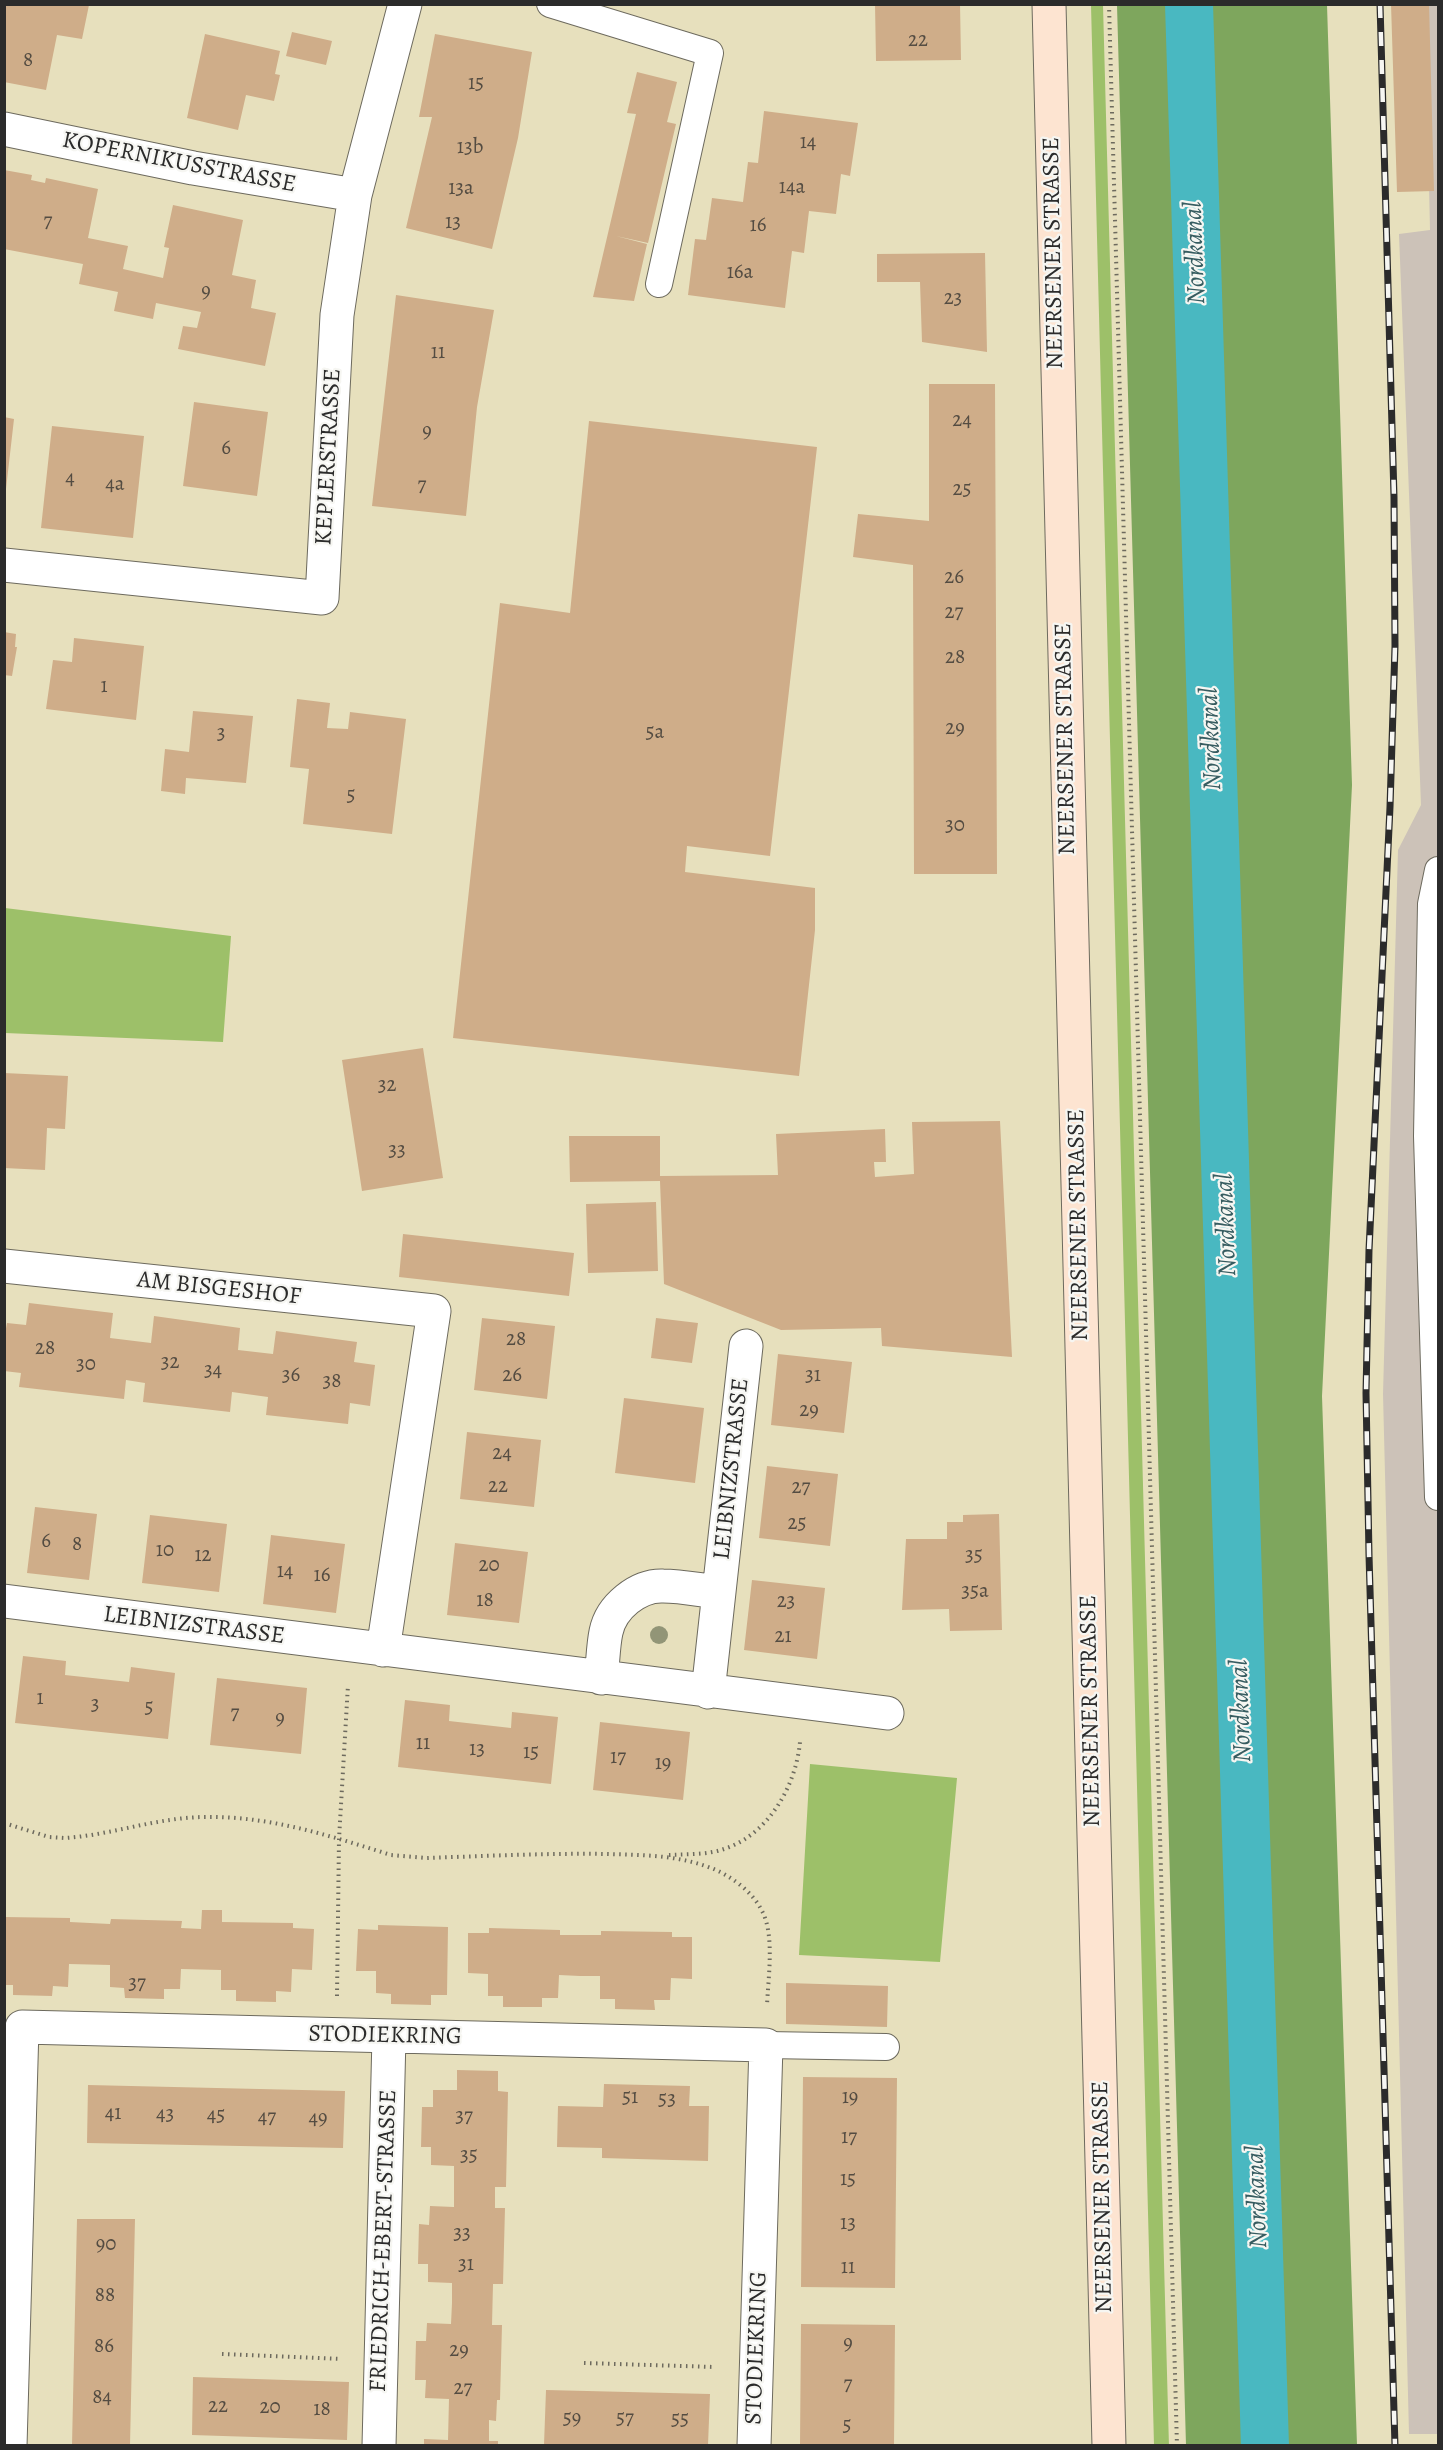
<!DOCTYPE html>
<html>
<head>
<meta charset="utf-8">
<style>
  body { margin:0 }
  #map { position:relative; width:1443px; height:2450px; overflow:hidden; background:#e7e0bd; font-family:Alegreya,serif }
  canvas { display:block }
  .frame { position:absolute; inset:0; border:6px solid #2b2b2b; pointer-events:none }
</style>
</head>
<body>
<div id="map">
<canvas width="1443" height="2450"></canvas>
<div class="frame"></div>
</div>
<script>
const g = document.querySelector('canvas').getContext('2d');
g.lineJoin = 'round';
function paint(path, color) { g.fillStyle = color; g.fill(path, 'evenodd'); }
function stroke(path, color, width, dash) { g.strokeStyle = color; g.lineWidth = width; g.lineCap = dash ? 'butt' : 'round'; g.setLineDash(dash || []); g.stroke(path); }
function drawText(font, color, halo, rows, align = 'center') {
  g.font = font + ' Alegreya,serif'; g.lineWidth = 4.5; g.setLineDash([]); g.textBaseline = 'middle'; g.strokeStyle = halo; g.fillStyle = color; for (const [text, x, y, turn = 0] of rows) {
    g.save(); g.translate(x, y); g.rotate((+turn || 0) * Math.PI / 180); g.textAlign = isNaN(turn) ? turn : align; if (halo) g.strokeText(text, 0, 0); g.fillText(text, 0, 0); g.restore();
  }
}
paint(new Path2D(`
  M1438 4V2434H1409L1383 1394 1398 850 1421 805 1399 234 1430 230 1425 5Z`), '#ccc2b8');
paint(new Path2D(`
  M1091 5H1103L1169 2446 1154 2445Z
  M5 908 231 936 223 1042 5 1033Z
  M810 1764 957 1778 940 1962 799 1955Z`), '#9dc069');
paint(new Path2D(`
  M1117 5H1327L1352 785 1322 1396 1357 2445H1186Z`), '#7ea65d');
stroke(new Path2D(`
  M1189 4 1265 2446`), '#49b8c1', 48);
paint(new Path2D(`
  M4 4 89 5 82 39 57 35 46 90 4 82Z
  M875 4H960L961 60 876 61Z
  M1391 4H1429L1434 191 1397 192Z
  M292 32 332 41 326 65 286 56Z
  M205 34 280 51 275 74 280 75 274 101 246 95 238 130 187 118Z
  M435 34 532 52 518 138 492 249 406 228 432 117H419Z
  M637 72 677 82 667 122 676 124 648 243 616 236 647 244 634 301 593 297 636 114 627 113Z
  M764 111 858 123 850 176 841 174 836 214 809 211 804 253 792 251 785 308 688 295 695 239 706 240 712 198 743 202 748 162 758 163Z
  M4 170 32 175 31 180 45 183 46 178 98 189 88 238 128 246 123 269 163 278 169 248 164 247 173 205 243 220 232 275 256 280 251 308 276 313 265 366 178 349 183 326 197 328 201 312 156 303 153 319 114 311 118 292 79 284 83 264 4 249Z
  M985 253 987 352 922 342 920 282H877V254Z
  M396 295 494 310 477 407 466 516 372 506Z
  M929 384H995L997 874H914L913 565 853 557 858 514 929 521Z
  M194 402 268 412 257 496 183 486Z
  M4 417 14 419 6 489H4Z
  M589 421 817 447 770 856 687 846 685 872 815 888V930L799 1076 453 1038 500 603 570 613Z
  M52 426 144 436 133 538 41 528Z
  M4 632 16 634 15 647H17L12 676 4 675Z
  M74 638 144 646 136 720 46 709 53 660 72 662Z
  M297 699 330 703 327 728 348 729 350 712 406 719 392 834 303 824 309 769 290 767Z
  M193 711 253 716 246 783 186 778 185 794 161 791 165 749 189 752Z
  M423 1048 443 1178 362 1191 342 1060Z
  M4 1073 68 1076 65 1129 47 1128 45 1170 4 1168Z
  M1000 1121 1012 1357 882 1346 881 1328 781 1330 664 1284 660 1181 570 1182 569 1136H660V1176L778 1175 776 1134 885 1129 886 1162H874L875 1177 914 1174 912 1122Z
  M656 1202 658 1271 588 1273 586 1204Z
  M403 1234 574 1253 569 1296 399 1277Z
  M29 1303 113 1313 110 1338 151 1343 154 1316 240 1328 238 1350 273 1354 276 1331 357 1342 354 1362 375 1365 370 1406 350 1403 348 1424 266 1415 268 1397 232 1392 230 1412 143 1402 145 1383 126 1380 124 1399 19 1387 21 1373 4 1371V1339L7 1323 26 1325Z
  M482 1318 555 1326 547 1399 474 1390Z
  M656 1318 698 1323 692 1363 651 1358Z
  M778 1354 852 1362 844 1433 771 1425Z
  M624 1398 704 1408 695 1483 615 1473Z
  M467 1432 541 1440 534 1507 460 1499Z
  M767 1466 838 1474 830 1546 759 1538Z
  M35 1507 97 1514 89 1580 27 1573Z
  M999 1514 1002 1630 950 1631 949 1609 902 1610 906 1539H947V1522H963V1515Z
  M150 1515 227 1524 219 1592 142 1583Z
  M271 1535 345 1544 336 1613 263 1604Z
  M455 1543 528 1552 519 1623 447 1615Z
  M752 1580 825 1588 817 1659 744 1650Z
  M23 1656 66 1661 65 1675 129 1682 131 1667 175 1673 168 1739 15 1723Z
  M217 1678 307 1688 301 1754 210 1745Z
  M405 1700 450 1705 449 1721 511 1728 512 1712 558 1717 551 1784 398 1767Z
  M600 1722 690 1732 683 1800 593 1790Z
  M202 1910H222V1922L293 1923V1928L314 1929 312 1970 292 1969 291 1992 276 1991V2002L236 2001V1990H221V1970L181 1969 180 1989H164V1999L125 1998 124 1988 110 1987V1965L69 1964 68 1987 53 1986 52 1996 13 1995V1985H4V1917L70 1918V1922L110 1924 111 1919 182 1921 181 1928 201 1929Z
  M378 1925 448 1927 447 1995H431V2005L391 2004V1994L376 1993V1971H356L358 1929 378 1930Z
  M489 1928 560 1930V1935H601V1931L672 1932V1937H692V1979L671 1978 670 2000H654L655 2010 615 2009V1999H600V1976H580L559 1975 558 1998H542V2007H503V1996H488V1974L468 1973V1933H489Z
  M786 1983 888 1986 887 2027 786 2024Z
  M457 2070 498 2071V2091L508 2092 506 2187H495V2208H505L503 2284H493L492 2325H502L500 2400H497L496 2421 489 2420V2441H498V2445H424V2439L448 2440 449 2399 425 2398 426 2380H415L416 2341H426L427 2323 451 2324 452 2303V2283L428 2282V2264H418L419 2224 429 2225 430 2206 454 2207V2166L431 2165V2147H421L422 2107H433V2090H457Z
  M803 2077 897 2078 895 2288 801 2287Z
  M604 2084 690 2086 689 2106H709L708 2161 602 2158V2148L557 2147 558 2106 603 2107Z
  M88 2085 345 2091 343 2148 87 2143Z
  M77 2219H135L130 2445H72Z
  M801 2324 895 2325 894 2445H800Z
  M193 2377 349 2382 347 2440 192 2435Z
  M546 2390 710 2394 708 2445H544Z`), '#cfad89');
const lane = new Path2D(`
  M550 4 710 53 659 284
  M1438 870 1431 904 1427 1136 1438 1497
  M766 2045 886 2047`);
const street = new Path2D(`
  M4 129 193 168 355 195
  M4 565 322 598 337 315 355 195 405 4
  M4 1266 434 1311 383 1650
  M4 1601 887 1713
  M601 1678C603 1663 603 1646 606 1632 611 1607 638 1585 663 1586 681 1586 700 1590 718 1592
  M708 1692 746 1346
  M10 2446 22 2027 766 2045 754 2446
  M379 2446 389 2036`);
const secondary = new Path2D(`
  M1049 4 1109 2446`);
stroke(lane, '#6d6a5e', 28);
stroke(street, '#6d6a5e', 35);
stroke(secondary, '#6d6a5e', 35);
stroke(new Path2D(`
  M1109 4 1177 2446
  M4 1823 49 1837 65 1838C112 1835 158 1817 206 1817 270 1816 331 1836 391 1855L426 1858C486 1856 547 1853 608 1854 643 1855 677 1855 711 1868 730 1875 753 1892 762 1911 775 1935 768 1979 767 2006
  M669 1855C687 1854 707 1855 724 1849 768 1835 796 1786 800 1742
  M337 1996 339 1839 348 1685
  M222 2354 341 2359
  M584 2363 715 2367`), '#6d6a5e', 4, [1.5, 4.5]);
stroke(lane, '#fff', 26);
stroke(street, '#fff', 33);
stroke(secondary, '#fde4d1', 33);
const rail = new Path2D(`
  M1380 4 1394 497 1395 646 1390 807 1369 1250 1366 1393 1369 1555 1395 2446`);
stroke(rail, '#2b2b2b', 7);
stroke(rail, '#f6f6f2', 4.5, [14]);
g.fillStyle = '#929577';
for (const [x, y] of [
  [659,1635]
]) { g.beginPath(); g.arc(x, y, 9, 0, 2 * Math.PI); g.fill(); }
drawText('21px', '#544c42', null, [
  ["22",918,41],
  ["8",28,61],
  ["15",476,84],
  ["14",808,143],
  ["13b",470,148],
  ["14a",792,188],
  ["13a",461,189],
  ["7",48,222],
  ["13",453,223],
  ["16",758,226],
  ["16a",740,273],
  ["9",206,292],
  ["23",953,299],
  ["11",438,353],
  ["24",962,421],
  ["9",427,432],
  ["6",226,449],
  ["4",70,479],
  ["4a",115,485],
  ["7",422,486],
  ["25",962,490],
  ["26",954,578],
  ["27",954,613],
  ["28",955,658],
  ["1",104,687],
  ["29",955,729],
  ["5a",655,733],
  ["3",221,734],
  ["5",351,796],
  ["30",955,826],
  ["32",387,1086],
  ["33",397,1151],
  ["28",516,1340],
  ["28",45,1349],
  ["32",170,1363],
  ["30",86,1365],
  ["34",213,1371],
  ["36",291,1376],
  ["26",512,1376],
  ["31",813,1376],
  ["38",332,1382],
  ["29",809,1411],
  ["24",502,1454],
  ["22",498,1487],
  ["27",801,1488],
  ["25",797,1524],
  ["6",46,1542],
  ["8",77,1545],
  ["10",165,1551],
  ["12",203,1556],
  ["35",974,1556],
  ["20",489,1566],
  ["14",285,1572],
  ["16",322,1576],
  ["35a",975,1592],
  ["18",485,1601],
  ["23",786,1602],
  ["21",783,1637],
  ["1",40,1699],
  ["3",95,1705],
  ["5",149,1708],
  ["7",235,1714],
  ["9",280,1719],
  ["11",423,1744],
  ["13",477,1750],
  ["15",531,1753],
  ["17",618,1758],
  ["19",663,1764],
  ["37",137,1984],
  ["51",630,2098],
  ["19",850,2098],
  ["53",667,2100],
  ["41",113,2114],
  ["43",165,2115],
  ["45",216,2116],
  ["37",464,2117],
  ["47",267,2118],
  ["49",318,2119],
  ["17",849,2138],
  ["35",469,2156],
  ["15",848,2180],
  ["13",848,2224],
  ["33",462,2234],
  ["90",106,2245],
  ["31",466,2265],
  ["11",848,2268],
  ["88",105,2296],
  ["9",848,2344],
  ["86",104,2347],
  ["29",459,2351],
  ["7",848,2385],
  ["27",463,2389],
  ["84",102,2398],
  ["22",218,2407],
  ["20",270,2408],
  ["18",322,2410],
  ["59",572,2419],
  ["57",625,2419],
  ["55",680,2420],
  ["5",847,2426]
]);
drawText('24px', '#2b2b2b', '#f6f6f2', [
  ["KOPERNIKUSSTRASSE",179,163,11],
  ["NEERSENER STRASSE",1054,253,-91],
  ["KEPLERSTRASSE",329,457,-87],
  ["NEERSENER STRASSE",1066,739,-91],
  ["NEERSENER STRASSE",1079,1225,-91],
  ["AM BISGESHOF",219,1289,6],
  ["LEIBNIZSTRASSE",732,1469,-84],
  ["LEIBNIZSTRASSE",194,1626,7],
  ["NEERSENER STRASSE",1091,1711,-91],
  ["STODIEKRING",385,2036,1],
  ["NEERSENER STRASSE",1103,2197,-91],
  ["FRIEDRICH-EBERT-STRASSE",384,2241,-88],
  ["STODIEKRING",757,2348,-88]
]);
drawText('italic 26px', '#365c60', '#f6f6f2', [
  ["Nordkanal",1196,253,-92],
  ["Nordkanal",1212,739,-92],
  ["Nordkanal",1227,1225,-92],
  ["Nordkanal",1242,1711,-92],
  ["Nordkanal",1258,2197,-92]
]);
</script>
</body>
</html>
